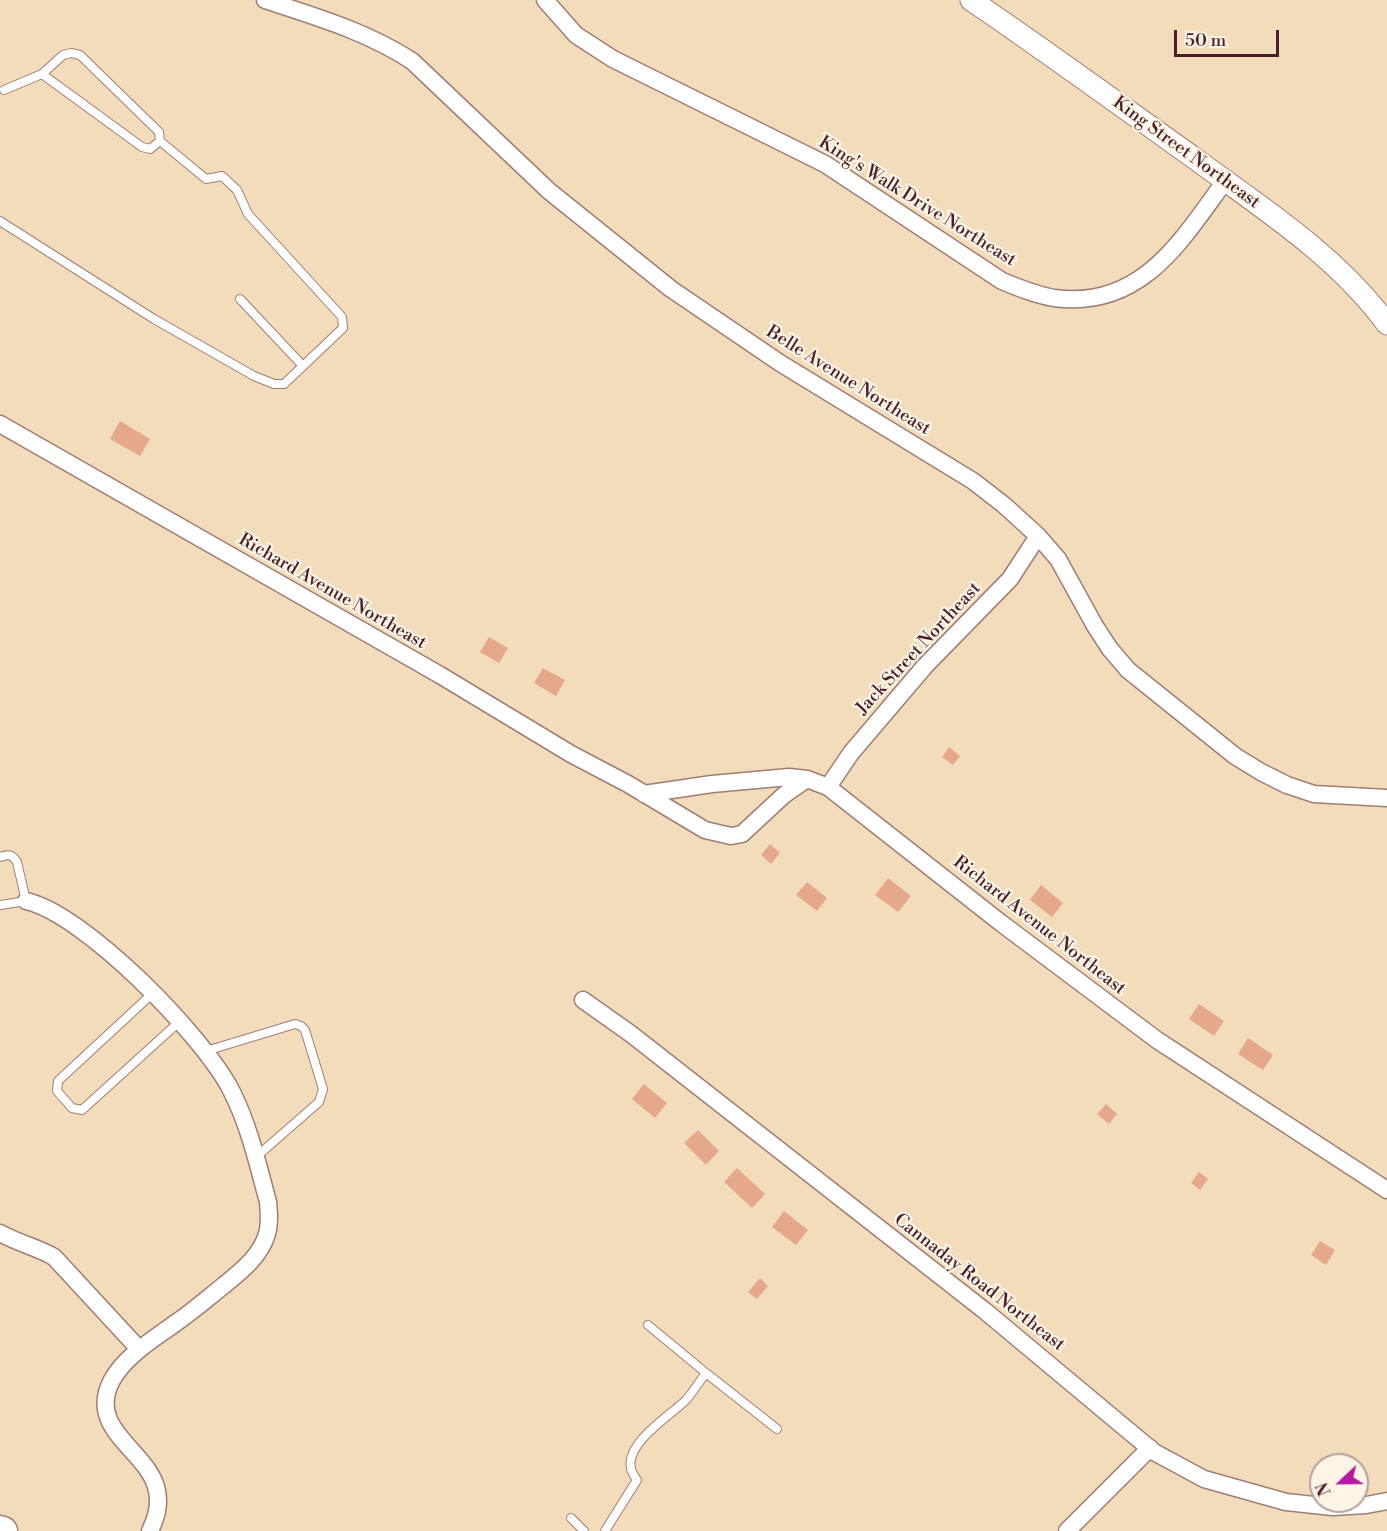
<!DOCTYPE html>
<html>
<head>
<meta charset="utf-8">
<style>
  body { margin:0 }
  #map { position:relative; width:1387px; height:1531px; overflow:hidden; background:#f2dcbc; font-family:"Libre Bodoni",serif }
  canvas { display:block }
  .north { position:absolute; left:1309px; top:1453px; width:60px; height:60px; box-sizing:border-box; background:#fcf5e5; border:2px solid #b59f9b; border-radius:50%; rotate:248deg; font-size:16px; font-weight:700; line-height:24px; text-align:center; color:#4a1f2b }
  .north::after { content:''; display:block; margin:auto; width:21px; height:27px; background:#b5179e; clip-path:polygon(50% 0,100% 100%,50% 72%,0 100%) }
  .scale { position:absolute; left:1174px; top:30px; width:105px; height:27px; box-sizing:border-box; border:3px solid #4a1f2b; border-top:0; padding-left:8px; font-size:18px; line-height:21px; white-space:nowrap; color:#4a1f2b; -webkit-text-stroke:4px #fcf5e5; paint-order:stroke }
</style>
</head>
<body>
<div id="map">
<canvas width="1387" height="1531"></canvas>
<div class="north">N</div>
<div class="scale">50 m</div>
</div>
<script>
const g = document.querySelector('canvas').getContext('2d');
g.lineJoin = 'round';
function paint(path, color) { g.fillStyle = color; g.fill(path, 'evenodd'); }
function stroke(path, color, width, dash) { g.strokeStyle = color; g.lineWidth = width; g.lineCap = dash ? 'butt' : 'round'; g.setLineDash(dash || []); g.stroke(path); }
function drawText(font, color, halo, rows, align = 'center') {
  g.font = font + ' "Libre Bodoni",serif'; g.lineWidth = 4.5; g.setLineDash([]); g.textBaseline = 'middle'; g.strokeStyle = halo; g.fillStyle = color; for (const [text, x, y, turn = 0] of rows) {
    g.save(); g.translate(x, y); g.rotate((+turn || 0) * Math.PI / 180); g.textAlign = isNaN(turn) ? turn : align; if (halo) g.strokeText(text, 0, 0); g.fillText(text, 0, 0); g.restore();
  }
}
paint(new Path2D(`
  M120 421 150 439 140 456 110 439Z
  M489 637 508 648 499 663 480 652Z
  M543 668 565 680 556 696 534 683Z
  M949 747 960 756 953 765 942 757Z
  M770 844 780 853 771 864 761 855Z
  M888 878 911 896 898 912 875 895Z
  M807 882 827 898 817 911 796 895Z
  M1041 885 1063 903 1052 917 1030 900Z
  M1199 1004 1224 1021 1214 1036 1189 1019Z
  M1248 1038 1273 1055 1263 1070 1238 1054Z
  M644 1084 667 1103 655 1118 632 1099Z
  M1106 1104 1117 1114 1109 1124 1097 1114Z
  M698 1130 719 1151 706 1165 684 1143Z
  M737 1168 765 1194 752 1208 724 1182Z
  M1199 1172 1208 1179 1200 1190 1191 1183Z
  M784 1211 808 1230 796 1245 772 1227Z
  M1320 1241 1335 1250 1326 1265 1311 1255Z
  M760 1278 768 1286 757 1299 748 1292Z`), '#e6a88b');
const service = new Path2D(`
  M4 90 42 74 63 55 71 53 80 55 159 132 160 141 150 149 142 147 42 74
  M0 221 154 319 254 376 274 384H284L343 328 342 317 248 214 237 190 222 176 206 179 160 141
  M240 299 303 366
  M0 857C8 854 12 854 17 862L26 901 0 905
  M153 993 58 1081 57 1091 72 1108 82 1110 179 1022
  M206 1051 295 1024 301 1026 305 1030 323 1089 319 1102 256 1157
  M706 1373 777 1429
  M571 1518 584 1531
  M605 1531 637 1480C635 1477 631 1472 631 1468 625 1443 671 1415 686 1400 693 1392 699 1382 706 1373L648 1325`);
const minor = new Path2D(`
  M265 0C316 17 366 31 412 61L549 191 671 289 780 363 973 481 1004 505 1038 536 1058 559 1095 626 1110 649 1128 670 1235 756 1261 772 1287 785 1314 794 1387 798
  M545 0 576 35 613 59 825 164 1002 281C1019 288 1036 295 1054 298 1141 310 1181 241 1225 181
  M0 424 440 675 571 754 628 784 705 830 731 836 742 834 784 795 807 779
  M828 787 851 753 925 666 1010 579 1038 536
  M644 794 712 784 789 777 807 779 828 787 1001 923 1157 1040 1387 1190
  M26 901C85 914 203 1036 231 1090 249 1125 258 1165 268 1202 269 1213 270 1224 267 1234 260 1257 241 1271 223 1286 208 1298 193 1311 177 1322 154 1339 126 1355 112 1380 85 1430 150 1451 157 1491 160 1506 156 1518 150 1531
  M583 1000 631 1034 985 1311 1154 1452 1204 1479 1286 1502 1333 1507 1366 1505 1387 1501
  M0 1233C17 1243 37 1247 54 1257L139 1349
  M1067 1531 1150 1448`);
const tertiary = new Path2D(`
  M971 0C1046 51 1120 105 1194 158 1262 208 1336 255 1387 324`);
const trunk = new Path2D(`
  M0 1530 3 1531`);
stroke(service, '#9e7e74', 10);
stroke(minor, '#9e7e74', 19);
stroke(tertiary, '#9e7e74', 23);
stroke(trunk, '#9e7e74', 31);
stroke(service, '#fff', 8);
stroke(minor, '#fff', 16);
stroke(tertiary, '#fff', 21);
stroke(trunk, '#fff', 28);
drawText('18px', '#4a1f2b', '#fcf5e5', [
  ["King Street Northeast",1186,153,36],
  ["King's Walk Drive Northeast",917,202,32],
  ["Belle Avenue Northeast",848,381,32],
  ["Richard Avenue Northeast",332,592,30],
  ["Jack Street Northeast",919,649,-47],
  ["Richard Avenue Northeast",1039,926,38],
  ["Cannaday Road Northeast",979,1283,38]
]);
</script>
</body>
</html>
